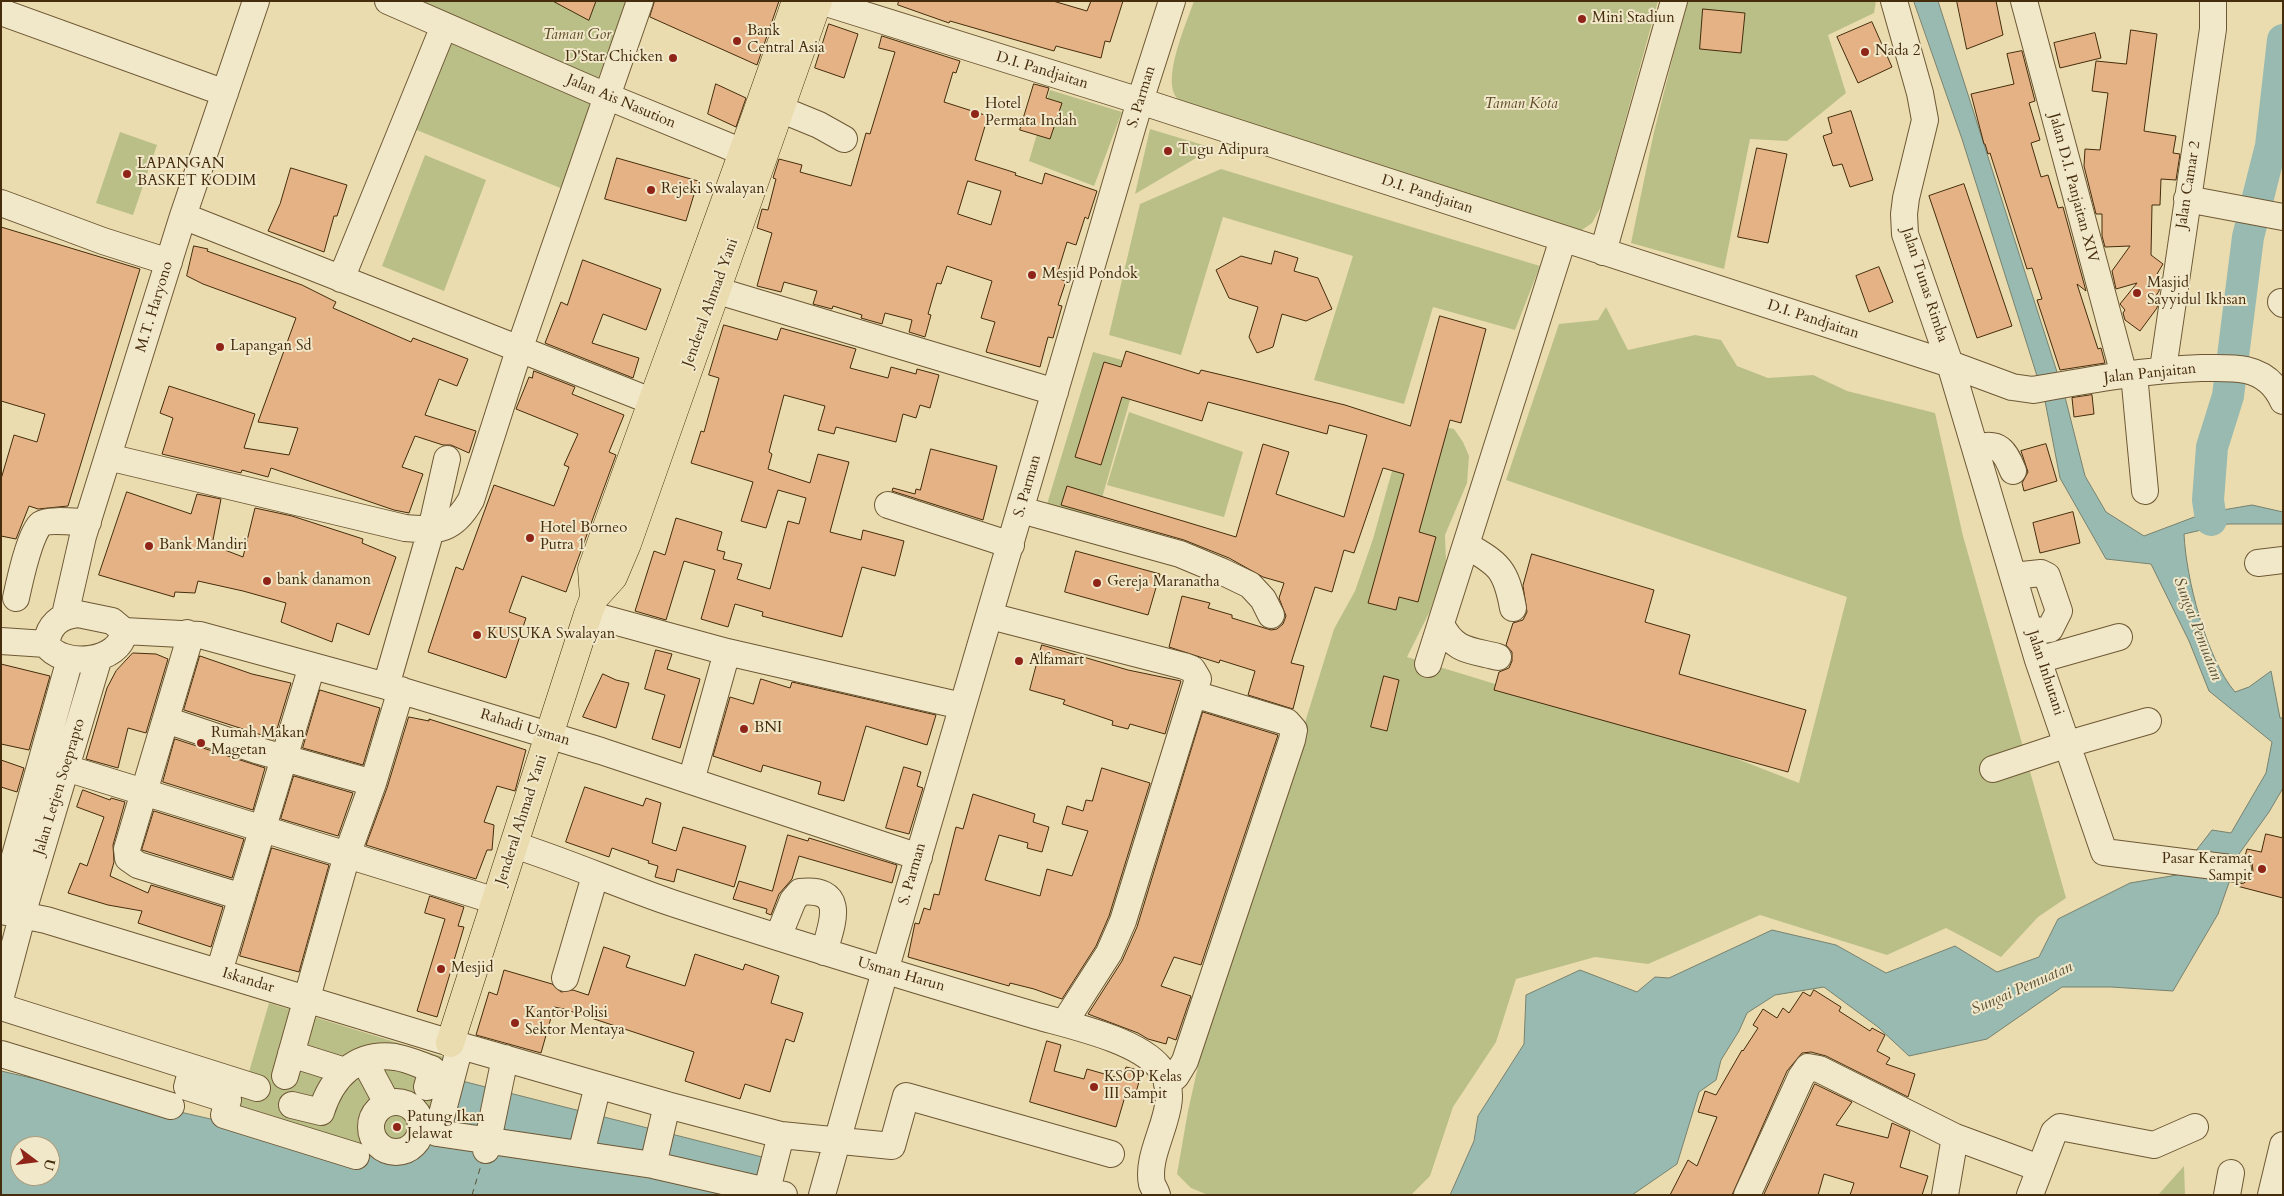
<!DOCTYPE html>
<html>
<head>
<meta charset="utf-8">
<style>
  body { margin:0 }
  #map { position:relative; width:2284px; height:1196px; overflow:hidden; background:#eadcae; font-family:Cardo,serif }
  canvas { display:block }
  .frame { position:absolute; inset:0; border:2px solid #452c0c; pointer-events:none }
  .north { position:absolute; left:10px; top:1136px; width:50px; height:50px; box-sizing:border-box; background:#f1e8ca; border:1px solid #ac9d7e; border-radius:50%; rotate:105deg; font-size:14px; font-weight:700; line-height:20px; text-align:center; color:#452c0c }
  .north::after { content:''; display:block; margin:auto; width:18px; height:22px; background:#8f2418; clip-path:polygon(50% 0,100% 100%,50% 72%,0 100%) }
</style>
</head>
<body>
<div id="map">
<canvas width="2284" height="1196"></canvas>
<div class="frame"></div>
<div class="north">U</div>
</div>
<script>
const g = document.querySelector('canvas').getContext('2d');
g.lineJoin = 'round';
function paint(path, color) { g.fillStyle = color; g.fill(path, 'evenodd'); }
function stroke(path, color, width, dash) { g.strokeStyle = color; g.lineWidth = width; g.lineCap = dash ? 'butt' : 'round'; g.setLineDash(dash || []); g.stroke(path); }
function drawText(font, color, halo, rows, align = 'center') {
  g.font = font + ' Cardo,serif'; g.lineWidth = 4; g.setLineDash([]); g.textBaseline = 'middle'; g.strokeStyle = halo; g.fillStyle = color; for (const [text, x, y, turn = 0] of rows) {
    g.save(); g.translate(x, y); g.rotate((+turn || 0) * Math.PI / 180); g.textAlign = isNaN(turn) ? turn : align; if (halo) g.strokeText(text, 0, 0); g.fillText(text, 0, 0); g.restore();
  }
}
paint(new Path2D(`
  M416 1H629L596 83Z
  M1194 1H1658L1602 205 1592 223 1579 232 1188 106C1185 104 1180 102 1178 99 1160 82 1187 22 1194 1Z
  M1687 1H1876L1874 13 1828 35 1846 93 1787 141 1750 139 1724 269 1631 243 1654 132Z
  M452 42 595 105 563 189 414 129Z
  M1050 90 1122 112 1094 186 1029 161Z
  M1150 129 1213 148 1135 194Z
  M120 132 157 145 133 215 96 203Z
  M425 155 486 180 444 291 382 266Z
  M1221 169 1540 266 1515 330 1433 307 1404 404 1314 380 1353 256 1223 217 1181 355 1109 335 1140 204Z
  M1606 307 1628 350 1695 335 1721 340 1737 366 1768 378 1813 375 1847 391 1935 413 1963 536 2066 898 2038 917 2001 957 1946 928 1887 955 1760 915 1648 964 1595 957 1516 979 1496 1042 1453 1107 1430 1176 1411 1195H1208L1191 1188 1177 1174 1188 1111 1204 1040 1292 777 1306 719 1334 629 1355 591 1373 539 1404 428 1417 422 1454 429 1463 442 1469 456 1467 483 1445 535 1446 564 1430 611 1407 657 1727 755 1799 783 1847 597 1506 480 1559 324 1598 320Z
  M1093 352 1140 365 1094 526 1044 514Z
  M1129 412 1243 452 1224 517 1107 485Z
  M269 1003 450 1059C444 1079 432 1138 419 1151 412 1158 404 1160 394 1161L219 1119 249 1072Z
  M2184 1166 2185 1195H2159V1194Z`), '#babf88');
const water = new Path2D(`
  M1914 1H1938L2065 397 2085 476 2106 512 2144 536 2205 513 2252 505 2283 512V524H2228L2184 534C2186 578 2206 658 2235 692L2249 687 2271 671 2280 718H2283V788L2269 812 2239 854 2218 914 2173 991 2111 987H2062L1987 1039 1909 1056 1878 1027 1824 987 1775 995 1747 1013 1739 1031 1721 1060 1716 1080 1699 1092 1677 1164 1632 1195H1450L1474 1141 1478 1116 1524 1044 1526 995 1580 970 1637 992 1655 977 1669 978 1772 930 1836 945 1886 973 1955 946 1997 972 2039 957 2058 919 2130 883 2177 875 2212 830 2231 833 2266 773 2272 742 2209 691 2189 641 2151 564 2106 559 2060 478 2045 401 1962 139Z
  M1 1071 394 1161 408 1159 419 1151 458 1080 770 1159V1195H1ZM20 1146H50V1176H20Z`);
paint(water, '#99bab1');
stroke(water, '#77816f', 1);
stroke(new Path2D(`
  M2211 520 2208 500 2212 447 2228 396 2248 237 2271 146 2283 40`), '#99bab1', 32);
stroke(new Path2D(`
  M472 1195 482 1162`), '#5a5035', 1, [6, 5]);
const building = new Path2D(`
  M553 1H596L589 20Z
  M655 1H779L757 65 650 17Z
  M899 1H1053L1087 11 1091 1H1123L1110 42 1105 41 1101 58 1056 46 1054 51 950 21 949 23 898 5Z
  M1957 1H1996L2003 35 1967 49Z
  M1703 9 1745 13 1741 53 1700 49Z
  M1872 22 1892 67 1858 83 1837 37Z
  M829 24 858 34 844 78 815 68Z
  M2131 30 2157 34 2144 131 2176 136 2173 153 2180 154 2176 180 2161 179 2160 205H2152L2151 255 2163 264 2157 274 2161 277 2159 291 2154 299 2158 302 2157 308 2140 331 2125 320 2123 313 2125 310 2120 304 2137 283 2116 289 2112 271 2130 246 2105 247 2102 236V214H2096L2084 166 2085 149 2100 150 2108 93 2092 91 2096 61 2126 64Z
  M2095 33 2101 58 2060 68 2054 43Z
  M882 36 960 61 956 73 953 72 944 102 988 116 975 160 1016 173 1015 175 1042 184 1045 173 1097 191 1088 219 1085 217 1076 245 1067 242 1056 278 1066 281 1058 305 1062 306 1053 338 1048 337 1040 367 986 352 995 322 981 318 992 281 947 266 941 284 937 283 928 314 931 315 925 337 909 332 912 320 885 313 882 324 861 318 862 315 833 306 832 309 813 304 817 291 784 282 781 292 757 286 772 233 757 228 762 209 768 210 776 179 773 178 779 159 802 165 800 172 851 186 866 133 870 134 895 52 879 48ZM968 181 1001 191 991 225 958 214Z
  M2022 51 2035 101 2029 103 2040 140 2031 143 2041 177 2048 175 2058 208 2063 207 2086 291 2077 284 2098 349 2101 348 2105 363 2060 370 2037 300 2042 299 2032 268 2027 269 1990 153 1988 154 1985 144H1984L1971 94 2014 84 2007 54Z
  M716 84 746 98 736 127 708 114Z
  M1034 84 1049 88 1046 98 1062 103 1050 139 1020 130Z
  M1851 111 1873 180 1850 187 1842 164 1833 166 1823 136 1832 133 1828 118Z
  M1757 148 1787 154 1768 243 1738 237Z
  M617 158 698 181 686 221 605 199Z
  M291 168 347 185 337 216H334L324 252 268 231 280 204Z
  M1964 184 2012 326 1977 338 1929 196Z
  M1 227 140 269 68 506 38 509 29 506 16 539 1 536V479L14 435 37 442 45 414 1 401Z
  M194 246 208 249 207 251 302 285 336 302 333 308 411 342 413 338 468 359 457 386 439 379 425 415 476 431 469 453 451 445H443L415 436 402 467 423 474 409 513 394 510 271 468 268 477 242 470 241 473 162 454 173 418 160 413 169 386 255 414 244 448 289 455 298 428 258 422 296 318 203 284 187 276Z
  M1275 251 1298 258 1294 271 1318 278 1332 309 1306 321 1282 314 1273 347 1257 353 1249 337 1258 307 1229 298 1216 270 1241 256 1271 264Z
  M583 260 661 289 646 330 603 314 592 343 639 358 633 378 545 343 561 302 567 305Z
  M1879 267 1893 302 1869 312 1856 276Z
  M1440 316 1486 329 1461 423 1450 420 1419 532 1436 537 1418 602 1399 597 1396 610 1368 603 1404 474 1383 468 1354 553 1344 550 1332 592 1315 587 1291 663 1304 666 1293 709 1248 695 1255 671 1220 660 1219 663 1203 658 1169 647 1182 596 1210 603 1208 608 1232 615V618L1271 630 1277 629 1283 624 1286 616 1279 598 1284 583 1263 577 1229 558 1184 540 1061 505 1067 486 1236 537 1263 444 1289 452 1276 494 1344 517 1367 435 1329 425 1327 434 1208 402 1202 421 1122 397 1101 465 1075 457 1104 362 1121 367 1126 351 1199 374 1201 370 1243 380 1345 405 1410 426Z
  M724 325 777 340 781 328 856 349 850 368 888 378 891 367 916 374 917 369 939 375 930 408 920 405 916 418 903 414 896 442 836 427 834 434 818 430 825 406 784 395 769 452 772 454 768 469 810 483 818 454 849 462 830 532 861 540 863 530 904 541 895 576 862 567 842 637 762 616 763 612 735 604 728 627 701 619 715 570 684 561 666 620 635 611 654 551 665 555 676 518 722 532 717 550 725 552 723 559 742 564 737 579 770 589 788 521 799 524 806 498 778 490 766 528 741 521 753 482 691 463 701 431 704 432 719 378 709 375Z
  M534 371 575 387 572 394 624 415 609 452 616 455 566 592 522 576 509 612 526 618 506 678 428 652 456 567 463 570 494 485 554 506 569 467 564 465 578 434 516 409 529 377 532 378Z
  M2092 395 2094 414 2074 417 2072 398Z
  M2046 444 2057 481 2024 491 2022 483 2028 472 2021 451Z
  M931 449 997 466 983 520 892 491 893 488 915 494 916 489 920 490Z
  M127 492 191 514 197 494 221 499 212 545 243 557 255 508 292 516 363 539 362 543 396 557 369 635 337 623 332 642 281 622 286 603 243 591 198 581 195 593 175 592 174 597 99 575Z
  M2073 512 2080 543 2040 553 2033 523Z
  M1076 551 1160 574 1148 615 1065 592Z
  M1532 554 1654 590 1645 622 1690 635 1679 674 1806 710 1788 772 1494 690 1499 672 1509 668 1512 661V652L1506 645 1513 623 1523 620 1527 612 1523 586Z
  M1042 645 1128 670 1181 681 1165 734 1130 724 1128 729 1112 725 1113 721 1063 704 1065 700 1030 690Z
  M656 650 672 654 667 669 700 679 680 748 652 739 665 695 645 689Z
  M133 653 156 654 168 659 146 733 128 728 118 768 86 759 107 688 116 671Z
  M200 656 252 674 291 683 274 739 184 710Z
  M1 664 50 676 29 750 1 744Z
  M603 674 616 680 629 683 616 728 583 717Z
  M1384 676 1399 680 1387 731 1371 727Z
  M761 679 790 688 792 682 936 715 927 745 866 726 844 801 818 794 821 782 763 765 761 772 713 756 730 697 753 704Z
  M320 690 380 708 363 765 303 748Z
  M1203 712 1278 735 1201 965 1174 957 1161 986 1191 996 1176 1040 1168 1037 1166 1044 1148 1039 1138 1033 1088 1014 1122 961 1137 927Z
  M409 717 429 721V719L526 750 515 791 497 786 484 822 494 825 492 850H487L476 879 366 845 387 788Z
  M175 739 265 768 253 810 163 782Z
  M1 760 24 768 17 792 1 787Z
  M904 767 921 772 917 786 923 788 909 834 886 828Z
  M1102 768 1150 783 1109 916 1096 946 1062 999 1034 989 1010 983 1009 986 908 957 915 923 919 924 924 908 930 910 934 894 939 895 956 827 963 829 973 794 1035 814 1033 822 1049 827 1042 852 1027 848 1028 843 999 835 985 880 1040 896 1047 869 1072 876 1088 831 1062 824 1067 806 1083 811 1086 800 1092 801Z
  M294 776 353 793 338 836 281 819Z
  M585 787 643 806 646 798 661 803 652 843 676 851 683 827 746 846 734 887 677 869 674 882 655 877 658 866 648 863 649 861 612 848 609 857 566 842Z
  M83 790 110 800 111 798 125 802 113 845 114 862 110 876 148 893 151 885 223 907 211 947 138 923 142 911 108 905 68 893 80 863 87 866 104 817 77 807Z
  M154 811 244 839 232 878 142 850Z
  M2266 834 2283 838V898L2237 886 2238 884 2244 883 2250 878 2253 871 2252 863 2245 856 2247 849 2261 852Z
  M788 835 808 841 809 838 897 865 892 883 799 856 792 879 779 894 771 915 766 913 767 909 733 899 739 881 772 891Z
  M272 848 329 865 299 972 240 956Z
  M430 896 464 907 458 926 464 927 437 1017 417 1011 445 919 425 913Z
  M604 947 630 956 626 967 685 986 695 954 743 970 745 964 779 976 771 1003 803 1013 794 1042 786 1039 770 1092 745 1084 740 1099 685 1081 694 1052 564 1009 554 1007 541 1053 476 1035 489 992 497 995 504 970 552 984 561 992 573 990 588 995Z
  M1814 990 1841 1007 1839 1011 1870 1031 1872 1028 1885 1035 1877 1051 1890 1058 1886 1064 1915 1074 1908 1097 1826 1056 1811 1052 1802 1053 1787 1071 1732 1195H1670L1688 1160 1697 1166 1717 1117 1698 1112 1705 1091 1716 1095 1742 1050 1743 1051 1758 1028 1753 1025 1763 1009 1777 1018 1783 1008 1789 1013 1803 992 1810 996Z
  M1047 1041 1061 1045 1054 1071 1084 1079 1087 1069 1122 1079 1126 1067 1142 1071 1135 1096 1126 1093 1116 1127 1030 1102Z
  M1815 1084 1852 1102 1836 1125 1888 1138 1892 1123 1910 1131 1900 1167 1928 1176 1922 1195H1850L1854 1183 1824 1174 1818 1195H1764Z`);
paint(building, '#e4b285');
stroke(building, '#452c0c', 1);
const minor = new Path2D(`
  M388 1 599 93 762 160
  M820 1 1140 101 1950 364 2012 387 2033 390C2089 380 2144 370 2201 368 2215 368 2232 367 2246 370 2264 374 2276 385 2283 401
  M1894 1 1920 93 1925 120 1906 198 1904 214 1905 234 1950 364 2038 660 2104 852 2238 869
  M2024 1 2124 375
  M1 12 225 93
  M780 109 819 125 844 139
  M2187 199 2283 217
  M1 203 103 241 169 262
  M183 216 651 401
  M1603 252 1674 1
  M341 279 444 26
  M715 290 1055 392
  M2281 302 2283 304
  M2163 369 2213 29V1
  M2134 374 2145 491
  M1976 448C1999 441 2005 451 2013 471
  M108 457 405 528C440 531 453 531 471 500L519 350 640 1
  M888 505 1011 545
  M1021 510 1180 554 1223 572 1250 585 1263 599 1271 615
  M1466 545C1499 564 1506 569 1513 608
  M2258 563 2283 560
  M2013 576 2041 573 2047 576 2059 611 2050 629 2031 632
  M16 598C19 584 30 532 41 524 48 519 78 522 88 522
  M78 614 112 621 124 631C121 663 62 669 46 644 49 625 59 616 78 614Z
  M588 614 727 652 962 706
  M65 615 83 536 183 216 256 1
  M990 616 1184 666 1192 669 1198 679 1123 921 1109 953 1064 1023
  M1441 624C1454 652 1471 650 1498 657
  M124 631 200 635 386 686 601 751 919 857
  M187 633 189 641 127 849 128 858 138 865 242 897
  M1 641 46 644
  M2038 660 2119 637
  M1428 664 1563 239
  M386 686 431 530 447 459
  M166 720 256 750 373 783
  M66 768 496 901
  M1993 769 2068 744 2148 721
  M691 781 727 652
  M514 845C568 862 619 885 672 903 793 943 915 980 1037 1016 1072 1026 1138 1040 1160 1068 1187 1103 1144 1147 1152 1184 1153 1187 1156 1191 1157 1195
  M1 906 70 659
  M1 911 46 920 444 1041 667 1105 781 1135 892 1146 906 1096 1111 1154
  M778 937 793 900 800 892C848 887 832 924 824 952
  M219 972 312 666
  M565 978 595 876
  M1 996 27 898 99 657
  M1 1007 257 1088
  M460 1046 437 1133 653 1165 784 1195
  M1 1054 171 1106
  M291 1054 345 1071
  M364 1060 387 1103
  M192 1068 187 1087 228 1100 224 1115 356 1156
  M285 1076 347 855 373 783 401 690
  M1167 1084 1176 1076 1185 1061 1292 740 1294 730 1287 722 1194 694
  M371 1127a25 25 0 1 1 50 0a25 25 0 1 1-50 0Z
  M292 1105 321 1112C332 1077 356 1052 395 1057 408 1059 420 1065 432 1069L427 1087
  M486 1150 505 1058
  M581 1154 598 1085
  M653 1165 667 1105
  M767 1190 781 1135
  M822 1195 885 971 1140 101 1172 1
  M1747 1195 1801 1077 1808 1067 1819 1069 1955 1137 2039 1168
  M1945 1195 1955 1137
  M2030 1195 2054 1132 2060 1127 2154 1145 2195 1127
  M2227 1195 2231 1173
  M2271 1195 2283 1145`);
const highway = new Path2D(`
  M594 598 592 569C659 379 731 192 796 1
  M450 1043 588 614 594 598 613 577 627 544 818 1`);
stroke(minor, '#6e5834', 28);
stroke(highway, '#452c0c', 29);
stroke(minor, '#f1e8ca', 26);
stroke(highway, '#eadcae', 28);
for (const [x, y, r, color] of [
  [1582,19,5,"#8f2418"],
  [737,41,5,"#8f2418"],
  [1865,52,5,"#8f2418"],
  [673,58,5,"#8f2418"],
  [975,114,5,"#8f2418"],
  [1168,151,5,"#8f2418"],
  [127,174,5,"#8f2418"],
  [651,190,5,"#8f2418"],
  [1032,275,5,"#8f2418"],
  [2137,293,5,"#8f2418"],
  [220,347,5,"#8f2418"],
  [530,538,5,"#8f2418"],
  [149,546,5,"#8f2418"],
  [267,581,5,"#8f2418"],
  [1097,583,5,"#8f2418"],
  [477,635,5,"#8f2418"],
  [1019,661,5,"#8f2418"],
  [744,729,5,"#8f2418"],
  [201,743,5,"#8f2418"],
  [2262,869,5,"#8f2418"],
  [441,969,5,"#8f2418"],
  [515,1023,5,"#8f2418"],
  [1094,1087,5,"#8f2418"],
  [397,1127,5,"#8f2418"]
]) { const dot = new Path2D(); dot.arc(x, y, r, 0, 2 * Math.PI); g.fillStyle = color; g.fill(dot); stroke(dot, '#f1e8ca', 2); }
drawText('15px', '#452c0c', '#f1e8ca', [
  ["Mini Stadiun",1592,19],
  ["Bank",747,32],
  ["Central Asia",747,49],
  ["Nada 2",1875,52],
  ["D'Star Chicken",663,58,"right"],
  ["Hotel",985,105],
  ["Permata Indah",985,122],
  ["Tugu Adipura",1178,151],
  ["LAPANGAN",137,165],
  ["BASKET KODIM",137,182],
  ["Rejeki Swalayan",661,190],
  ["Mesjid Pondok",1042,275],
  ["Masjid",2147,284],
  ["Sayyidul Ikhsan",2147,301],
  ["Lapangan Sd",230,347],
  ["Hotel Borneo",540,529],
  ["Putra 1",540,546],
  ["Bank Mandiri",159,546],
  ["bank danamon",277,581],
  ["Gereja Maranatha",1107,583],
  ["KUSUKA Swalayan",487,635],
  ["Alfamart",1029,661],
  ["BNI",754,729],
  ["Rumah Makan",211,734],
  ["Magetan",211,751],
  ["Pasar Keramat",2252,860,"right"],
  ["Sampit",2252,877,"right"],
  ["Mesjid",451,969],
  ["Kantor Polisi",525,1014],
  ["Sektor Mentaya",525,1031],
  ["KSOP Kelas",1104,1078],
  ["III Sampit",1104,1095],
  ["Patung Ikan",407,1118],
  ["Jelawat",407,1135]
], 'left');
drawText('italic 15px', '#5c4925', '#f1e8ca', [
  ["Taman Gor",577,36],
  ["Taman Kota",1521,105]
]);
drawText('15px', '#452c0c', '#f1e8ca', [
  ["D.I. Pandjaitan",1042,71,17],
  ["S. Parman",1142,97,-73],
  ["Jalan Ais Nasution",621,102,23],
  ["Jalan Camar 2",2189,185,-81],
  ["Jalan D.I. Panjaitan XIV",2073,188,75],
  ["D.I. Pandjaitan",1427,195,18],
  ["Jalan Tunas Rimba",1924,285,72],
  ["Jenderal Ahmad Yani",711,303,-70],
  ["M.T. Haryono",155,307,-73],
  ["D.I. Pandjaitan",1813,320,18],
  ["Jalan Panjaitan",2150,374,-6],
  ["S. Parman",1028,486,-74],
  ["Jalan Inhutani",2045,673,72],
  ["Rahadi Usman",525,728,17],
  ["Jalan Letjen Soeprapto",60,787,-73],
  ["Jenderal Ahmad Yani",522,820,-72],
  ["S. Parman",913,874,-74],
  ["Usman Harun",901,975,16],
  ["Iskandar",248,981,17]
]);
drawText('italic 16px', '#5a5035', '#f1e8ca', [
  ["Sungai Pemuatan",2197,629,69],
  ["Sungai Pemuatan",2022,989,-24]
]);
</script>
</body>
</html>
